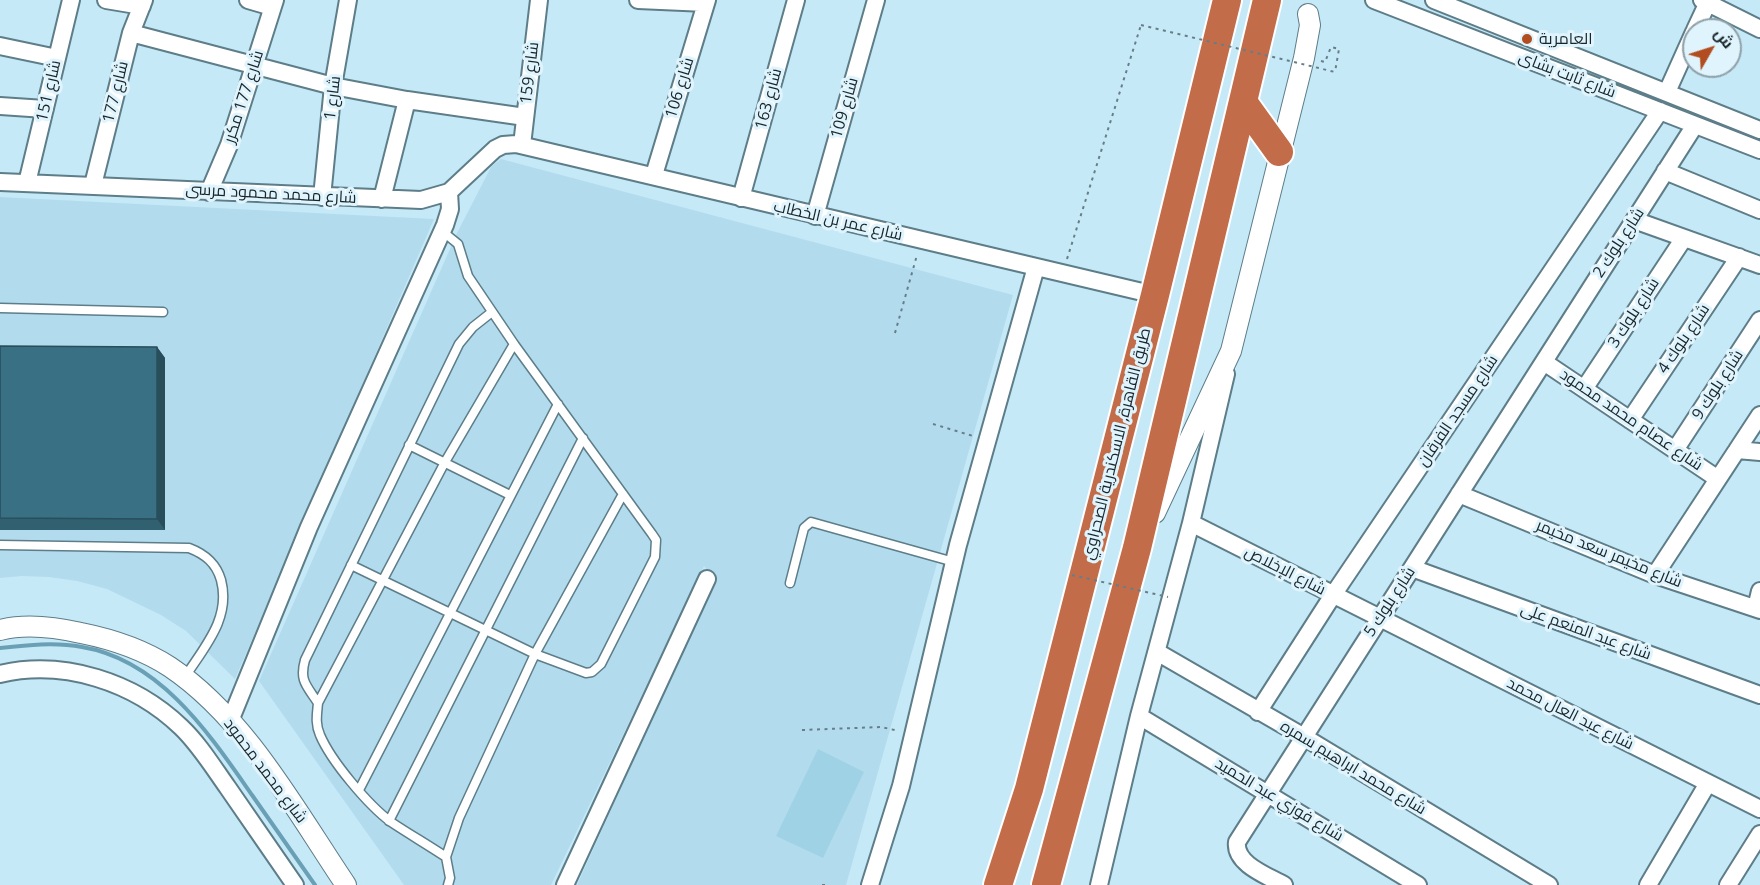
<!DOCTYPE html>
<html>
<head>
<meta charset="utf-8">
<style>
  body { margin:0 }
  #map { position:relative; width:1760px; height:885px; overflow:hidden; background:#c6e9f7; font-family:"Open Sans",Cairo,sans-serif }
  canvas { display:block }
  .north { position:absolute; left:1682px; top:18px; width:60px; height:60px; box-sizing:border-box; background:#dff4fc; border:2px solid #8fa1a8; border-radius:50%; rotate:51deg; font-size:16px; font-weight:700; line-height:24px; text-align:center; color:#18252a }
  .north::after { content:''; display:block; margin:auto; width:21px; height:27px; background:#b24d1f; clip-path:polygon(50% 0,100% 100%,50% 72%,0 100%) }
</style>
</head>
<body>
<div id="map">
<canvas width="1760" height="885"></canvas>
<div class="north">ش</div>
</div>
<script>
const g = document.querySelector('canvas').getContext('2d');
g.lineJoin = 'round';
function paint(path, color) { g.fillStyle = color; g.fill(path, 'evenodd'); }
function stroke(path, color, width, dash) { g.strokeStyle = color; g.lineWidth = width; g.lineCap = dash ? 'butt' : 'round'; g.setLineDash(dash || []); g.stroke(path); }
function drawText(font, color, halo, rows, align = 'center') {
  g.font = font + ' "Open Sans",Cairo,sans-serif'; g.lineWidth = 6; g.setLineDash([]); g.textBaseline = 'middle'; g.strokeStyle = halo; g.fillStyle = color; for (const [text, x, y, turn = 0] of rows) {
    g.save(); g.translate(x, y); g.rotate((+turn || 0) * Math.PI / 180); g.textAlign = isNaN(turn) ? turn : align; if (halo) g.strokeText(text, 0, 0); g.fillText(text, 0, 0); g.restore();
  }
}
paint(new Path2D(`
  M501 159 1013 295 846 885H577L715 581 704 566 551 885H404L259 681 457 233 491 167Z
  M0 197 434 219 235 679 186 631 161 615 107 589 77 581 49 577 22 576 0 578Z`), '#b2dced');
paint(new Path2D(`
  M818 749 864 772 823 858 776 836Z`), '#a0d2e6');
stroke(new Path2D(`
  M0 648C27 645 55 642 82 647 161 660 210 735 252 795 273 825 294 855 315 885`), '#6aa0b5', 4);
const service = new Path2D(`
  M0 308 163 312
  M409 445 510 495
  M0 545 189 548C205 554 216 563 221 580 231 618 205 646 185 677
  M351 565 535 654 586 673 592 672 601 664 655 557 656 540 652 534 514 344 468 276 458 244 442 231
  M790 583 804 528 811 522 954 562
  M318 703C307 686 299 681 305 660L459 344 473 327 492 312
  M359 790 558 404
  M389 821 583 438
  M446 857C428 845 409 834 391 822 368 805 331 761 320 735 315 724 317 714 318 703L445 462 514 344
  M448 885 450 878 446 857 459 818 535 654 623 494`);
const minor = new Path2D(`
  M106 0 142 6
  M248 0 272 7
  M638 0 706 3
  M1374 0 1760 150
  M1434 0 1760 130
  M1702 0 1760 29
  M1695 30 1709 0
  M131 33 333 86 407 100 525 117
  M0 46 57 58
  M1667 92 1694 32
  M0 106 45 109
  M522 145 539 0
  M1665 171 1760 210
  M654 175 707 0
  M0 182 421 200 449 192 495 149 503 145 516 144 1155 295
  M27 183 71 0
  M93 185 131 33 144 0
  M209 192 229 145 275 0
  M322 197 333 86 348 0
  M741 198 796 0
  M382 199 407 100
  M815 216 876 0
  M1634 220 1760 265
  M1544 362 1718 479
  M1584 389 1684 238
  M1630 420 1739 257
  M1675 450 1760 320
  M1737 450 1760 452
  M1459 494 1655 575 1760 610
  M1191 523 1760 809
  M1412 568 1760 695
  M1655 575 1760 415
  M1756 608 1760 591
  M1157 652 1304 737 1549 885
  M0 674C64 659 134 682 181 727 199 744 213 767 228 788 250 820 273 853 295 885
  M1258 712 1333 595 1660 111
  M1139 716 1418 885
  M230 721 309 527 445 225 450 209 449 192
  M565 885 707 579
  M870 885 901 786 958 545 1036 267
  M1099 885 1139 716 1191 523 1226 374
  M1284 885C1268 876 1234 864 1237 842L1695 125
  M1648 885 1708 783
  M1728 885 1760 834`);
const tertiary = new Path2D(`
  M1155 513 1231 351 1304 58 1310 25 1308 14
  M0 630C26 623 55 627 81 633 111 639 144 650 170 667 246 718 296 811 346 885`);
const motorway = new Path2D(`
  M1243 102 1279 152
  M998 885 1029 789 1155 295 1227 0
  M1046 885 1137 548 1267 0`);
stroke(service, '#5d7d89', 11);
stroke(minor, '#5d7d89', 20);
stroke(tertiary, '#5d7d89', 22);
stroke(motorway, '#fff', 32);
stroke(new Path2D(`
  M1321 61 1325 62 1331 47 1339 49 1335 72
  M1067 259 1141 25
  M895 333 917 255
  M933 424 973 436
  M802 730 881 727 899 731
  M822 885H825`), '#677e88', 2, [3, 4.5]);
stroke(service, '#fff', 8);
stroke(minor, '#fff', 16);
stroke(tertiary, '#fff', 20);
stroke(motorway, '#c26c49', 28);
stroke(new Path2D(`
  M1141 25 1335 72
  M1072 575 1168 597`), '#677e88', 2, [3, 4.5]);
paint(new Path2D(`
  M0 346 157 347 165 358V530H0Z`), '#316071');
paint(new Path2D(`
  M157 347 165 358V530L157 519Z`), '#284e5c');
const building = new Path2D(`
  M0 346 157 347V519L0 518Z`);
paint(building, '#397083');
stroke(building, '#284e5c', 1.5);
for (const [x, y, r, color] of [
  [1527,39,6,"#b24d1f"]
]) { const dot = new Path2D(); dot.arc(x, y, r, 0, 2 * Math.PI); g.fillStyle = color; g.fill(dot); stroke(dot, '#dff4fc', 2); }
drawText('16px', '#18252a', '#dff4fc', [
  ["العامرية",1539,39]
], 'left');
drawText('16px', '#18252a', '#dff4fc', [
  ["شارع 159",530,73,-83],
  ["شارع ثابت بشاى",1567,75,21],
  ["شارع 106",680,88,-73],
  ["شارع 151",49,91,-77],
  ["شارع 177",116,92,-76],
  ["شارع 177 مكرر",244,97,-72],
  ["شارع 1",333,98,-83],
  ["شارع 163",769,99,-75],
  ["شارع 109",845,108,-74],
  ["شارع محمد محمود مرسى",271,194,3],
  ["شارع عمر بن الخطاب",838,221,13],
  ["شارع بلوك 2",1619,243,-57],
  ["شارع بلوك 3",1634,313,-57],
  ["شارع بلوك 4",1684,339,-56],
  ["شارع بلوك 9",1718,385,-57],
  ["شارع مسجد الفرقان",1458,411,-56],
  ["شارع عصام محمد محمود",1631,420,34],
  ["طريق القاهرة, الاسكندرية الصحراوي",1117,444,-76],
  ["شارع مخيمر سعد مخيمر",1609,554,22],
  ["شارع الإخلاص",1285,571,27],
  ["شارع بلوك 5",1390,602,-57],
  ["شارع عبد المنعم على",1586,632,20],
  ["شارع عبد العال محمد",1570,714,27],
  ["شارع محمد ابراهيم سمره",1353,768,31],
  ["شارع محمد محمود",265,771,53],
  ["شارع فوزي عبد الحميد",1279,800,31]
]);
</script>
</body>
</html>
